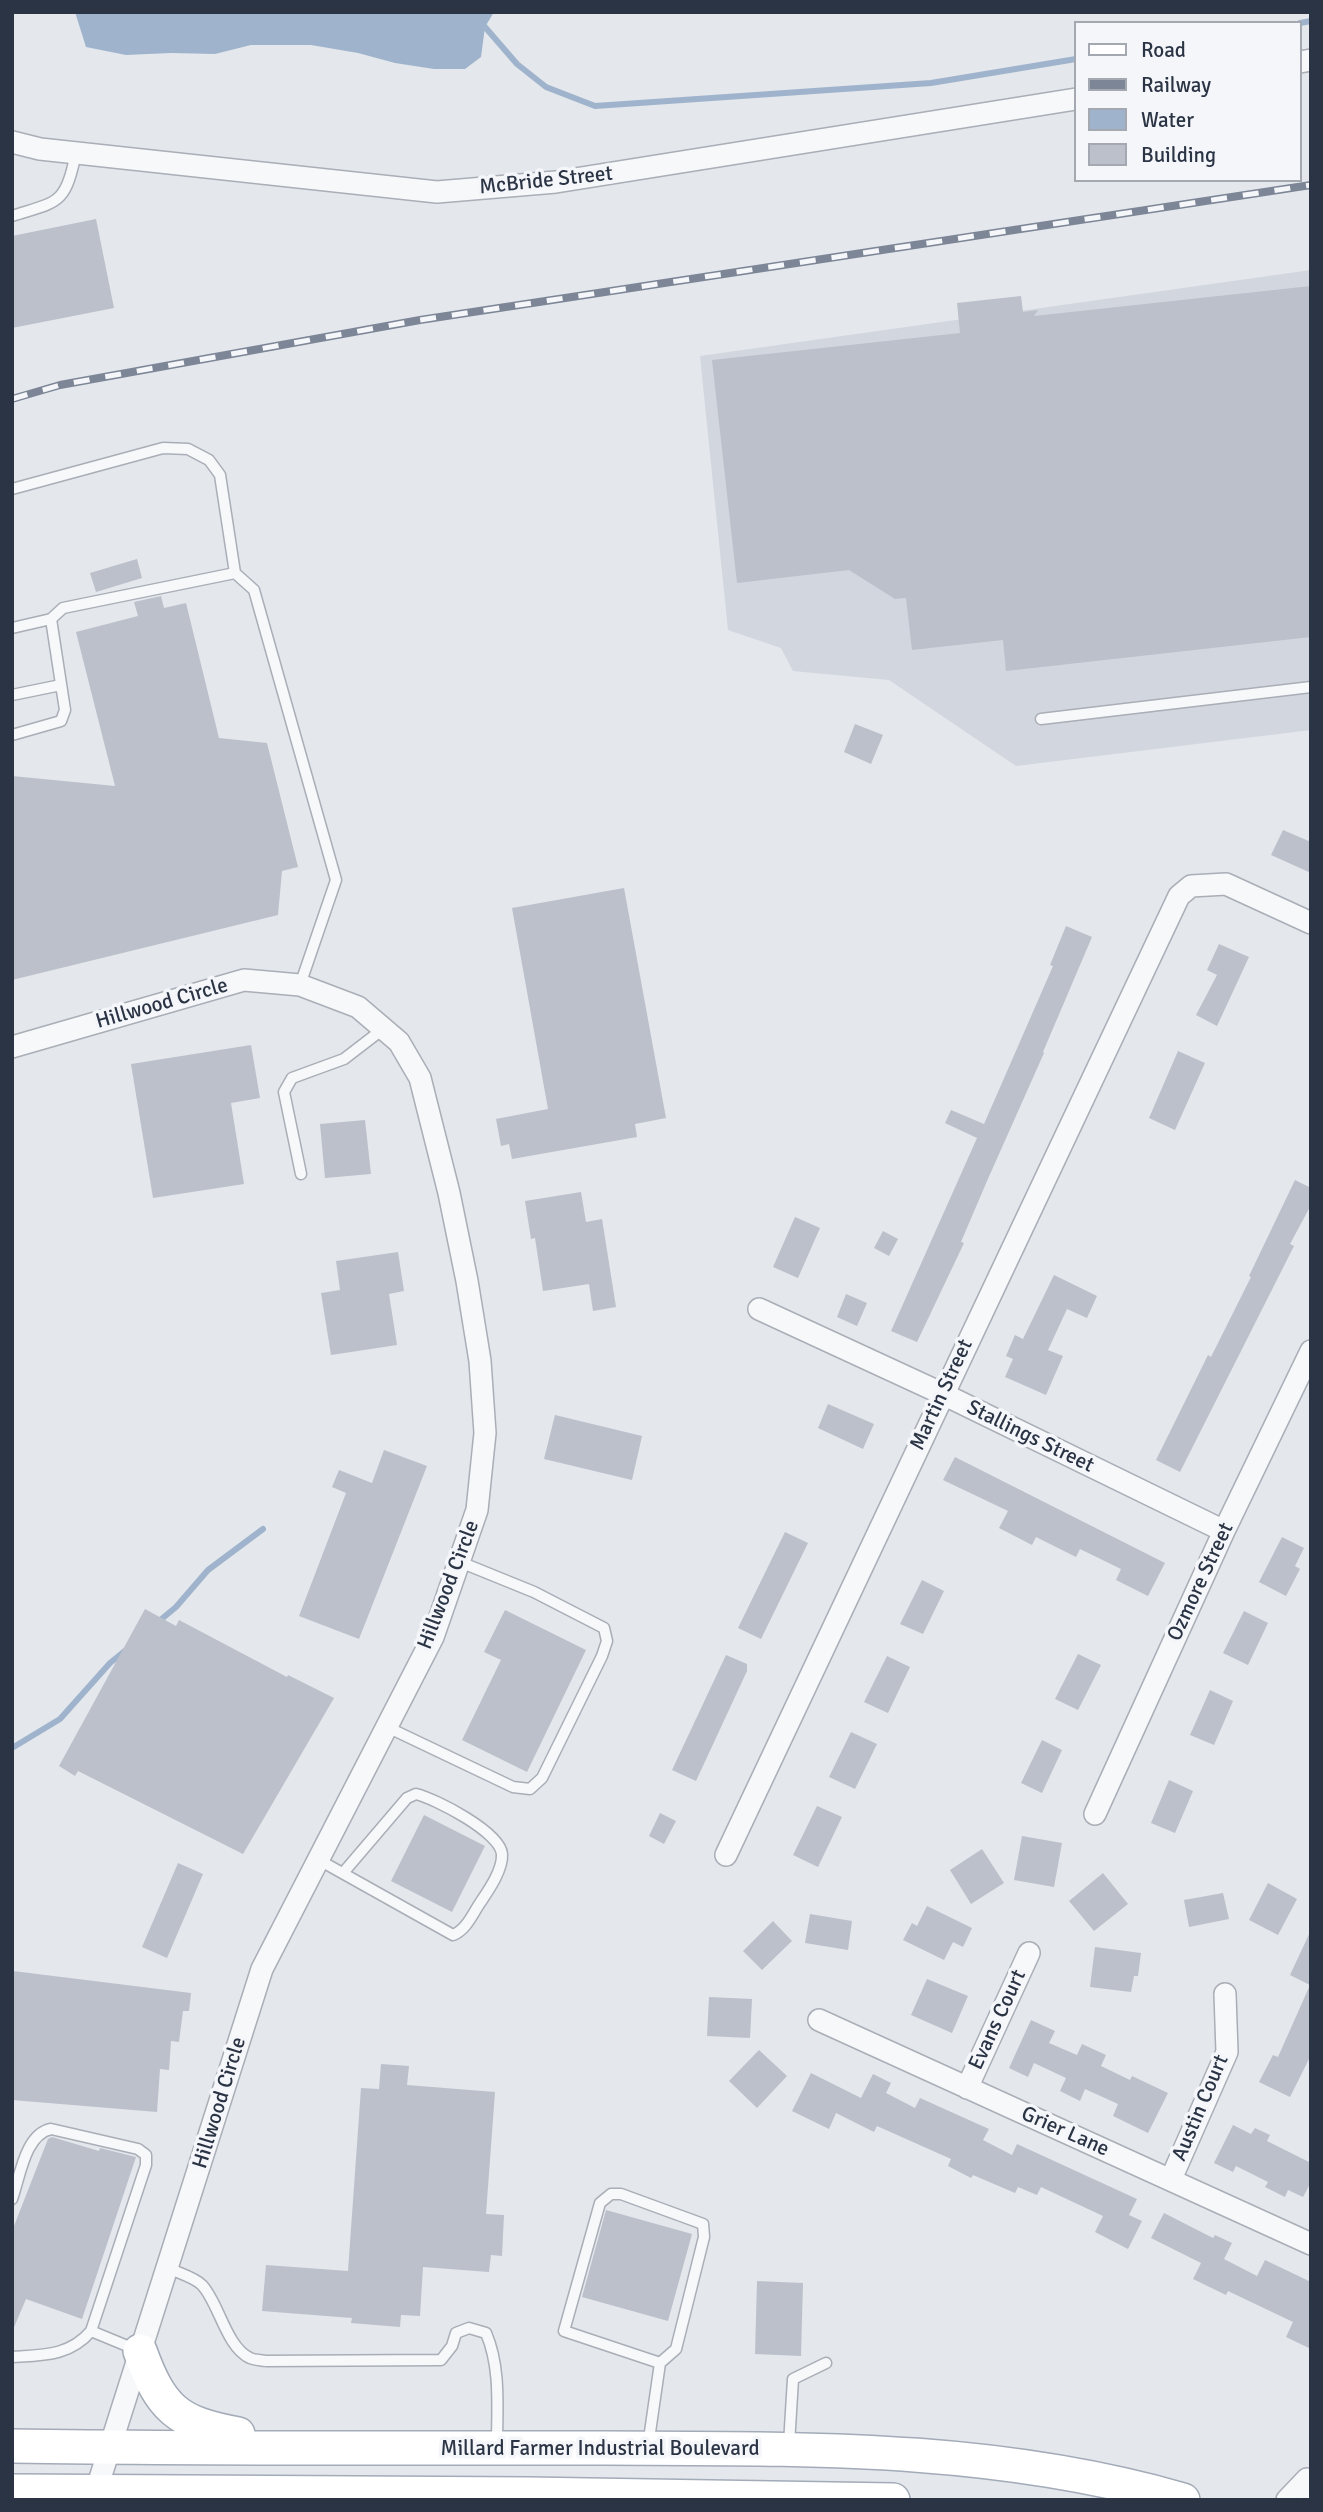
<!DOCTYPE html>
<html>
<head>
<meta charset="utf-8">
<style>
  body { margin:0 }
  #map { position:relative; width:1323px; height:2512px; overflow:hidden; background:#e4e7ec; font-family:Signika,sans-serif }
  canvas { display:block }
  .frame { position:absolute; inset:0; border:14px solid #2b3445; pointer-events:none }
  .legend { position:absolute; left:1074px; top:21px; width:228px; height:161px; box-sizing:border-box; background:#f4f6f9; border:2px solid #a4a8b1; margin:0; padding:9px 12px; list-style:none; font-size:21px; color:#2b3445 }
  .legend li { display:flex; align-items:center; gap:14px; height:35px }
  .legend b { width:35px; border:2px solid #a4a8b1 }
</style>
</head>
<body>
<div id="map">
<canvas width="1323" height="2512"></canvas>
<div class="frame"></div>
<ul class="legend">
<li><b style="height:9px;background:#fff"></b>Road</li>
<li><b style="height:9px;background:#7d8696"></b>Railway</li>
<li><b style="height:19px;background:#9fb4cc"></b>Water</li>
<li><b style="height:19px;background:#bbc0ca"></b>Building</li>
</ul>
</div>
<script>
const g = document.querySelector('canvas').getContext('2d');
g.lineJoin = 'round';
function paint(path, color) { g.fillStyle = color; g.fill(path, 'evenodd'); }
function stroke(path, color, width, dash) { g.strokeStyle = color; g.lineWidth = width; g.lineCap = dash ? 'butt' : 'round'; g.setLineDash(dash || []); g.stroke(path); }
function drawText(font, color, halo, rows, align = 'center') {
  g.font = font + ' Signika,sans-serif'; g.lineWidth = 7; g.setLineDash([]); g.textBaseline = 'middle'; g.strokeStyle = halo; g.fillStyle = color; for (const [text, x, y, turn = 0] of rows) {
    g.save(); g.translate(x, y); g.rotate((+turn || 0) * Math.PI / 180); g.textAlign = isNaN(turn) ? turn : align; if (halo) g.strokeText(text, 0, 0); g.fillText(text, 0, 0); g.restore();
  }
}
paint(new Path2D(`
  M1311 270V730L1016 766 889 680 793 671 781 648 728 630 700 356Z`), '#d2d6de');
paint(new Path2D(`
  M75 12H494L485 27 481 57 465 69H434L395 63 358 53 311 45H251L215 54 171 53 126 55 86 47Z`), '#9fb4cc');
stroke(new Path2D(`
  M1300 23 1311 21
  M485 27 517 64 546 87 595 106 931 83 1076 59
  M158 1622 176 1607 208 1570 263 1529
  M12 1748 60 1719 110 1663 126 1650`), '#9fb4cc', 6);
paint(new Path2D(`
  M96 219 114 308 12 328V236Z
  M1311 286V637L1006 671 1003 640 912 650 906 598 895 599 849 570 737 583 712 360 960 333 957 303 1021 296 1023 312 1038 310 1034 316Z
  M137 559 142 578 96 592 90 573Z
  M161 596 164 608 186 603 219 738 267 743 298 867 282 871 278 915 12 980V776L115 786 76 632 138 616 134 602Z
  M855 724 883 735 871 764 844 752Z
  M1283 830 1311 842V873L1271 855Z
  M624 888 666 1118 635 1124 637 1137 512 1159 509 1144 501 1146 496 1119 548 1109 512 908Z
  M1066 926 1092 937 1043 1052 1044 1053 987 1181 961 1242 964 1243 917 1342 891 1331 977 1138 945 1123 951 1110 984 1124 1053 966 1050 965Z
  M1219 944 1249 957 1217 1026 1196 1015 1217 975 1207 970Z
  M251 1045 260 1098 231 1103 244 1184 153 1198 131 1064Z
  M1178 1051 1205 1063 1175 1130 1149 1118Z
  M365 1120 371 1174 325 1178 320 1124Z
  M1295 1180 1311 1188V1205L1290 1244 1294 1246 1180 1472 1156 1460 1208 1355 1211 1357 1251 1277 1249 1276Z
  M581 1192 586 1222 602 1219 616 1307 593 1311 589 1284 543 1291 535 1238 531 1239 525 1201Z
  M795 1217 820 1228 798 1278 773 1267Z
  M883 1231 898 1239 889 1256 874 1248Z
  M398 1252 404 1291 389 1294 397 1345 331 1355 321 1293 340 1290 336 1261Z
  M1054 1275 1097 1296 1087 1318 1067 1309 1048 1350 1063 1356 1046 1395 1005 1377 1013 1359 1006 1356 1015 1335 1023 1339Z
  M846 1294 867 1303 857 1326 837 1317Z
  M828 1404 874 1424 863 1449 818 1428Z
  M555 1415 642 1436 632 1480 544 1459Z
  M384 1450 427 1466 359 1639 299 1616 346 1493 332 1487 339 1470 372 1483Z
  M955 1457 1165 1563 1148 1596 1116 1580 1121 1569 1080 1549 1076 1557 1036 1537 1032 1545 999 1528 1008 1511 943 1480Z
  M785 1532 808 1543 761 1639 738 1628Z
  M1282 1537 1304 1548 1295 1566 1300 1569 1286 1596 1259 1582Z
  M922 1580 944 1591 923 1634 900 1624Z
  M145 1609 176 1626 179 1620 287 1677 288 1675 334 1698 243 1854 78 1771 75 1776 59 1766Z
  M505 1610 586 1650 527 1772 462 1740 501 1660 484 1652Z
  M1244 1611 1268 1623 1248 1665 1223 1653Z
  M1078 1654 1101 1665 1078 1710 1055 1699Z
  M726 1655 747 1664V1671L696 1781 672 1770Z
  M887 1656 910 1667 888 1713 864 1702Z
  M1210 1690 1233 1701 1214 1745 1190 1735Z
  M851 1732 877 1744 855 1789 829 1777Z
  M1042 1740 1062 1750 1042 1793 1021 1783Z
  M1169 1780 1193 1791 1175 1833 1151 1823Z
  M817 1806 842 1817 818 1867 793 1855Z
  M660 1813 676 1821 664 1844 649 1836Z
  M424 1815 485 1846 452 1912 391 1881Z
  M1022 1836 1062 1843 1054 1887 1014 1880Z
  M982 1849 1004 1883 971 1904 950 1870Z
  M178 1863 203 1874 167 1958 142 1947Z
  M1103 1873 1128 1904 1094 1931 1069 1901Z
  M1268 1883 1297 1899 1278 1935 1249 1920Z
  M1223 1893 1229 1919 1189 1927 1184 1900Z
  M927 1906 972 1928 963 1947 953 1942 944 1960 903 1940 912 1923 917 1926Z
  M810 1914 852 1921 848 1950 805 1943Z
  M773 1921 792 1941 762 1970 743 1951Z
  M1311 1930V2055L1290 2097 1259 2082 1273 2055 1278 2057 1310 1985 1290 1975Z
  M1095 1947 1141 1953 1138 1976H1134L1131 1992 1090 1987Z
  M13 1971 191 1993 189 2011H183L179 2042 171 2041 169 2070 160 2069 157 2112 12 2100Z
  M927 1979 968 1996 952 2033 911 2015Z
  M709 1997 752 1999 750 2038 707 2036Z
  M1031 2020 1055 2031 1049 2043 1077 2055 1082 2044 1106 2055 1101 2066 1130 2080 1132 2076 1168 2093 1148 2133 1113 2116 1118 2104 1085 2089 1080 2101 1060 2091 1066 2078 1034 2063 1028 2077 1009 2068Z
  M759 2050 787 2076 757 2108 729 2081Z
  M381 2064 409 2066 407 2085 495 2092 486 2214 504 2215 502 2256 491 2255 489 2272 423 2267 420 2316 401 2315 400 2327 351 2323 352 2318 262 2311 266 2265 348 2271 361 2088 379 2089Z
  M811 2073 861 2098 873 2074 891 2083 886 2093 915 2108 920 2098 989 2129 983 2140 1012 2155 1017 2144 1137 2199 1129 2215 1142 2221 1128 2249 1095 2232 1103 2216 1041 2187 1037 2195 1018 2187 1015 2193 973 2175 971 2178 948 2166 951 2159 877 2126 874 2132 836 2113 829 2129 792 2111Z
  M1233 2125 1251 2134 1255 2128 1270 2135 1267 2141 1311 2163V2182L1303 2197 1288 2190 1285 2197 1265 2187 1268 2182 1236 2166 1233 2172 1214 2163Z
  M52 2137 99 2151 100 2148 136 2157 82 2319 26 2299 12 2332V2231L48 2139Z
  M606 2210 692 2234 668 2321 582 2297Z
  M1164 2213 1213 2238 1215 2235 1232 2243 1224 2259 1257 2276 1265 2260 1311 2282V2349L1286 2337 1293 2322 1228 2291 1226 2295 1193 2279 1201 2263 1151 2238Z
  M757 2281 803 2283 801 2356 755 2354Z`), '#bbc0ca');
const service = new Path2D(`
  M12 216C59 201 65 205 76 153
  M12 489 163 448 188 449 209 460 220 475 235 573
  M12 628 51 619
  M12 695 61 685
  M1041 719 1311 687
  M12 735 61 721 65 710 51 619 63 608 235 573 254 590 336 880 300 985
  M301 1174 284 1092 292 1078 344 1059 383 1029
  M387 1727 513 1787 530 1789 542 1778 602 1656 607 1641 604 1628 534 1592 460 1562
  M319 1860 453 1935C466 1930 472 1915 480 1903 488 1891 503 1870 502 1854 500 1832 436 1799 416 1794L407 1798 343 1873
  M12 2199C20 2177 25 2134 51 2129L138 2149 146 2155V2165L91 2331C70 2356 43 2355 12 2357
  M168 2268C178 2273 194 2277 202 2285 219 2303 226 2347 250 2358 254 2360 261 2360 266 2361L441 2360 452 2346 456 2333 469 2328 486 2333C501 2368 497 2408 497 2445
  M91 2331 137 2350
  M789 2444 793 2379 826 2363
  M648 2446 660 2363 564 2331 600 2203 611 2194H621L703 2224 704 2237 676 2349 660 2363`);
const minor = new Path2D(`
  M1300 62 1311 60
  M12 142 40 149 437 192 556 182 1076 99
  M12 1047 244 980 300 985 358 1007 399 1042 420 1078 449 1193 467 1281 480 1361 485 1433 477 1510 433 1637 262 1969 96 2491
  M759 1309 943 1394 1224 1531
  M1095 1814 1224 1531 1311 1351
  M726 1855 1179 896 1191 886 1226 884 1311 923
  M819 2020 1311 2244
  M967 2088 1029 1953
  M1171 2179 1227 2052 1225 1994
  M1287 2500 1307 2479 1311 2490`);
const primary = new Path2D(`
  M140 2351C161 2409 177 2423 238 2434
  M12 2446C209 2449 406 2448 603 2448 800 2449 992 2445 1183 2500
  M12 2491 528 2494 893 2500`);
stroke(service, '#a9aeb7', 13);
stroke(minor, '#a9aeb7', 24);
stroke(primary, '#a3abb8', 36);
stroke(service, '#f7f8fa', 10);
stroke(minor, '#f7f8fa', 21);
stroke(primary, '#fff', 33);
const rail = new Path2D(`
  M12 399 60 385 420 320 1311 185`);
stroke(rail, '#7d8696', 8);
stroke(rail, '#f4f6f9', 5, [16]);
drawText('21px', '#2b3445', '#f4f6f9', [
  ["McBride Street",546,181,-6],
  ["Hillwood Circle",162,1004,-16],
  ["Martin Street",942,1395,-65],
  ["Stallings Street",1030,1437,26],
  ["Ozmore Street",1201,1582,-65],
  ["Hillwood Circle",449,1585,-69],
  ["Evans Court",998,2020,-65],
  ["Hillwood Circle",220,2103,-73],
  ["Austin Court",1201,2108,-67],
  ["Grier Lane",1065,2132,24],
  ["Millard Farmer Industrial Boulevard",600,2449]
]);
</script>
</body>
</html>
